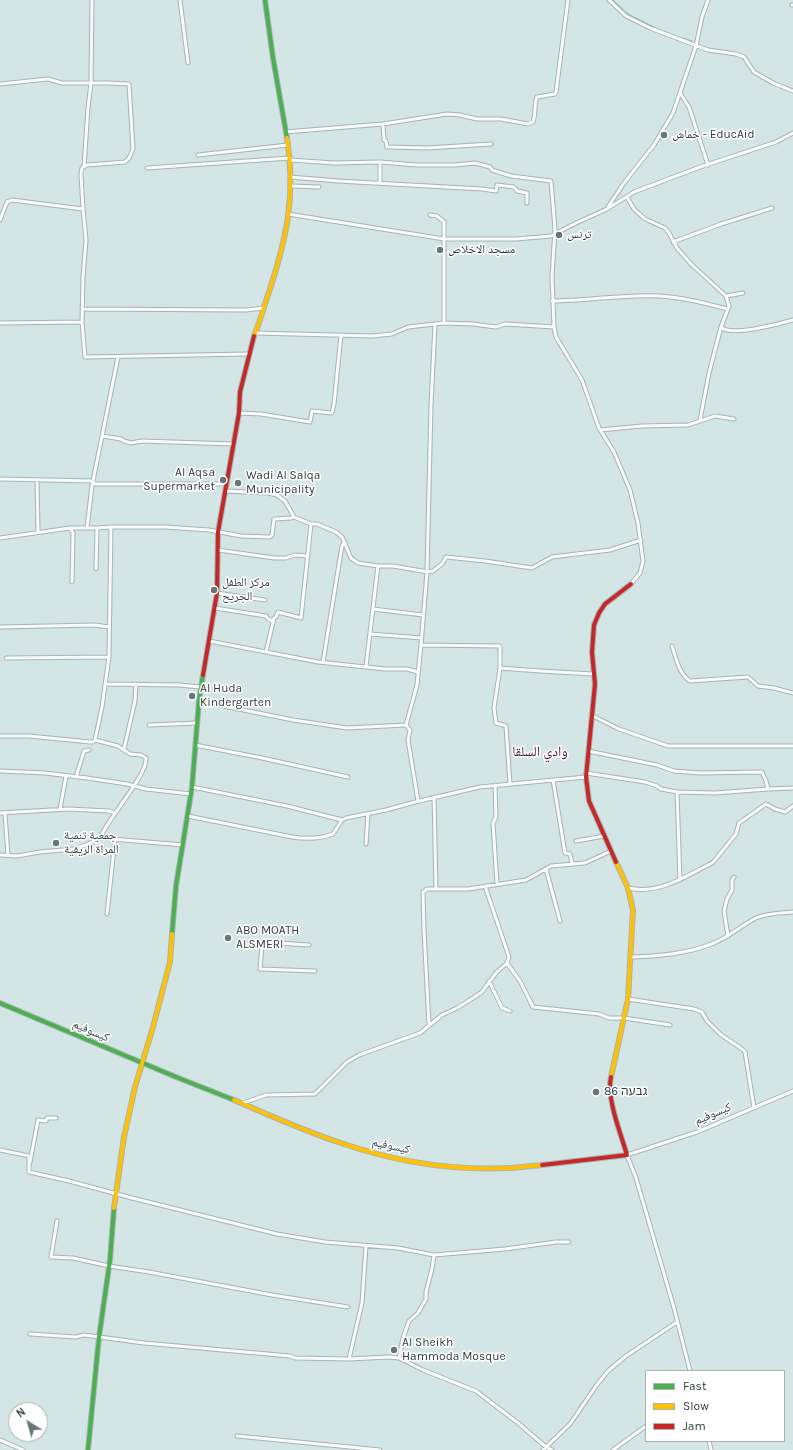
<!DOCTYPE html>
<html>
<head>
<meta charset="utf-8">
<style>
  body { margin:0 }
  #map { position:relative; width:793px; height:1450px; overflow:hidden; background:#d4e5e6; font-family:Karla,sans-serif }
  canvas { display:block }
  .legend { position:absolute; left:645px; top:1370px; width:140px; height:72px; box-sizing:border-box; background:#fff; border:1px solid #acb1b1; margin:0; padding:5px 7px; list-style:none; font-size:12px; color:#2f3b3c }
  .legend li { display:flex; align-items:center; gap:8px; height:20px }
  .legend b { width:20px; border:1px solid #acb1b1 }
  .north { position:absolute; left:8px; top:1402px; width:40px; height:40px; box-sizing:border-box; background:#fff; border:1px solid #acb1b1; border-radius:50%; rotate:323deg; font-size:11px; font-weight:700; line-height:16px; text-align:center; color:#2f3b3c }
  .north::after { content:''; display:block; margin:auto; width:14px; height:18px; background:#697678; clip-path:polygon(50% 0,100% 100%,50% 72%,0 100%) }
</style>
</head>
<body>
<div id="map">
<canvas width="793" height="1450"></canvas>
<ul class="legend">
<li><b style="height:5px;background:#4caf50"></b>Fast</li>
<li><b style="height:5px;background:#ffc107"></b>Slow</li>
<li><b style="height:5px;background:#c62828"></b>Jam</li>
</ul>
<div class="north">N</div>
</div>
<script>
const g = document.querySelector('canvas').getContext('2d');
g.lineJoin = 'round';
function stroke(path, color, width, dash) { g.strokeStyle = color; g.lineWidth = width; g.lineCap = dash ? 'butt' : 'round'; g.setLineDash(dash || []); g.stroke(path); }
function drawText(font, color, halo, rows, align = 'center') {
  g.font = font + ' Karla,"Noto Naskh Arabic","Noto Sans Hebrew",sans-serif'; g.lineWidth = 3; g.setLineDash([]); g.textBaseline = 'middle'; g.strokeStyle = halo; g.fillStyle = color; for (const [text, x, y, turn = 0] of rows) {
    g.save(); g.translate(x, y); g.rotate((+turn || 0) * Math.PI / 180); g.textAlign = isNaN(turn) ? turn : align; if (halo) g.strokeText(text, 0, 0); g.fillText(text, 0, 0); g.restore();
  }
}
stroke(new Path2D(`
  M613 0 628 14 660 30
  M666 33 692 41`), '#81b2e5', 1);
const street = new Path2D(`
  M180 0 188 63
  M609 0 626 16 650 28 708 50 736 54 744 57 754 72 773 83 793 91
  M792 5H793
  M0 84 48 79 62 83H109L129 84 133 149 129 158 125 162 87 165 82 168 81 174 83 209 12 200 7 202 0 220
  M680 93 689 107 708 165
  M383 124 384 140 386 141 387 147 427 148 491 144
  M285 132 383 124 447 114 460 115 477 119H501L528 124 533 122C536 114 534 103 537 97L555 94 556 92 568 0
  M198 155 288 145
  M290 160 334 163 380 162 417 165H455L475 163 490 167 492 170 511 176 551 181 555 229 552 277 554 327 556 337 582 380 599 428 614 452 630 490 638 523 643 561 640 573 631 584
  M84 167 88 108 91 83 92 0
  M147 168 290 158
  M290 177 338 181 482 189 496 191 497 185 514 187 517 191 527 193V203
  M380 183V162
  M291 186 319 187
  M627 197 634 209 645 219 665 228 669 233 677 248 691 264 726 296 729 306 721 327C730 337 780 324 793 320
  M608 207 624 183 654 145 673 113 696 46 702 17 708 0
  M288 214 444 239H516L551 236 574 224 607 209 634 192 700 167 776 142 793 133
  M430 215 437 216 444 222V323
  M673 242 721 224 772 208
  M726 296 743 293
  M552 301C588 301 623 294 659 296 682 297 705 303 727 309
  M83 309 246 310 264 308
  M82 322 83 277 86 240 83 209
  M0 323 82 322 85 357 249 354
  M255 333 372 336 392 334 408 327 444 323 473 324 496 327 505 324 554 327
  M239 413 261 414 310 422 312 411 332 413 334 404 341 335
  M700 420 709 373 721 327
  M600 430 642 426 688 425 715 416 734 419
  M103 436 121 439 124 441 131 443 142 441 233 444
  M0 479 93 481 95 484H227
  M37 480 38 531
  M225 491 268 493 277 495 285 501 294 517 311 524H317L336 532 342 537 351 558 358 563 378 566H393L428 572 433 571 442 564 446 557 485 561 532 568 552 557 610 550 641 540
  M70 528 73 533 72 582
  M87 528 92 486 118 357
  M0 538 70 528H97L111 527H165L209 530 241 536 270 537 272 535 274 519 291 518 294 517
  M218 550 274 558H286L295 555 308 556
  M96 569 97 528
  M217 593 265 600
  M215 608 266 616 268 619 273 621
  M373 609 423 615
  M0 627 95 625 109 627
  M370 634 422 638
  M209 641 318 662 385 669H407L418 672
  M421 645 427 572 431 405 435 324
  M672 646C676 658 679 674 690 681L748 677 758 686 774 688 793 693
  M266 652 274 618 276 617 278 612 301 618 311 524
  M6 658 109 657
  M323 662 342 546 345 542
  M366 666 378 566
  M500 668 494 708 496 723 506 726 510 784
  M105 684 179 685 201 687
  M199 701 293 720 347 728 406 725
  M591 715 619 729 668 746H793
  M149 725 197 723
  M0 736H29L90 742H93L95 740 118 746 130 754 141 755 146 758C147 776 108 818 100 838
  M95 740 102 707 109 657 111 527
  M195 745 262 758 348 777
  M124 749 135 701 136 684
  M588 751 657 765 674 771 700 773 762 772 766 781 768 789 793 788
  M0 771 45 773 87 778 127 784 146 789 191 794
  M586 773 645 782 657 786 661 789 677 792 680 880
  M76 777 84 751 89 750
  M553 780 565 853 570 854 572 863
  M495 785 496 817 493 823 497 884
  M192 787 287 806 342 820
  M677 792 715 793 768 789
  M434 797 436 889
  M418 801 408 740 410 730 406 725 417 685 421 645 500 646V668L540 671 593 674
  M60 809 66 776
  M0 813 69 809 109 811 115 813
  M5 814 8 855
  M188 816 292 837C305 839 320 839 333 834L342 820 346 818 386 810 415 802 480 787 586 777
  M576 841 604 836
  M366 844 368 814
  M0 855 17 856 40 852 74 849 88 844 100 838 183 845
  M546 869 560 921
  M628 888C659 895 686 876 712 863L715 860 736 834 739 823 766 804 775 809 785 812 793 806
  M107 914 115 839
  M728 936 724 911 727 899 732 890V880L734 877
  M309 945 264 942 262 945 260 969 315 971
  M631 957C660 956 687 954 714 943 729 937 742 925 756 918 767 913 781 913 793 912
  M507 963 520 981 533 1007 599 1014 609 1018H624L670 1025
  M489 981 502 1008 510 1011
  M628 999 694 1009 702 1012 707 1021 720 1034 742 1049 745 1052 754 1108
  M429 1025 424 930 423 892 427 889H468L526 880 551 866 585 863 611 851
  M243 1103 266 1095 315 1094 347 1062 359 1055 420 1033 442 1015 457 1008 473 998 482 992 496 973 507 963 509 957 485 886
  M0 1150 29 1156V1172L69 1181 132 1198 277 1234 325 1242 398 1248 434 1255 505 1249 556 1242H569
  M30 1162 38 1120 46 1121 47 1118H56
  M57 1221 51 1257 73 1258 109 1266 149 1272 272 1295 348 1307
  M30 1334 76 1337 84 1335 144 1343 290 1356 295 1358 349 1359 389 1357 399 1358 423 1370 476 1391 518 1423 546 1447 552 1450
  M399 1358 403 1338 409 1321 418 1313 426 1299V1292L432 1269 434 1255
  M349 1359 362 1303 366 1246
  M690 1371 674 1308 636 1178 627 1155 697 1132 793 1091
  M237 1436 380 1450
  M0 1440 23 1450
  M709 1441 711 1450
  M543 1450 570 1424 596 1386 608 1371 626 1356 677 1322
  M613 1450 646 1426`);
const fast = new Path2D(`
  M265 0 273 58 287 138
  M172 934 176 886 192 787 199 701 203 675
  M0 1003 176 1077 234 1100
  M88 1450 99 1337 110 1260 114 1208`);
const slow = new Path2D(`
  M254 336C260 322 264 306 269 292 287 237 296 195 287 138
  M611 1077 628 999 633 910 628 888 616 862
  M234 1100C269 1115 304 1131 341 1143 405 1165 474 1174 542 1165
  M114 1208 124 1137 135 1087 153 1027 170 962 172 934`);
const jam = new Path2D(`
  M203 675 217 593 218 532 239 413 240 392 254 336
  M616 862 589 801 586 777 595 684 592 652 594 625 599 613 605 604 631 584
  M542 1165 627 1155C621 1134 606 1098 611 1077`);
stroke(street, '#a6b4b4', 5);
stroke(fast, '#a6b4b4', 6);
stroke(slow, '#a6b4b4', 6);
stroke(jam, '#a6b4b4', 6);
stroke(street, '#f9fbfb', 3);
stroke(fast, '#4caf50', 4);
stroke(slow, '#ffc107', 4);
stroke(jam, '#c62828', 4);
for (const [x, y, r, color] of [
  [664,135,4,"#697678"],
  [559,235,4,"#697678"],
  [440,250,4,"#697678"],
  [223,480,4,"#697678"],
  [238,483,4,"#697678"],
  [214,590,4,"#697678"],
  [192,696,4,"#697678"],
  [56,843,4,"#697678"],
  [228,938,4,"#697678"],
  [596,1092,4,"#697678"],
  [394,1350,4,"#697678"]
]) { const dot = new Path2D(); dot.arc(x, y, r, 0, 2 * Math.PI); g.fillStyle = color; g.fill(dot); stroke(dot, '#fff', 1.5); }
drawText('12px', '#2f3b3c', '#fff', [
  ["خماش - EducAid",672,135],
  ["ترنس",567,235],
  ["مسجد الاخلاص",448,250],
  ["Al Aqsa",215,473,"right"],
  ["Supermarket",215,487,"right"],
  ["Wadi Al Salqa",246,476],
  ["Municipality",246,490],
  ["مركز الطفل",222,583],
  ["الجريح",222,597],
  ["Al Huda",200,689],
  ["Kindergarten",200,703],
  ["جمعية تنمية",64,836],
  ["المراة الريفية",64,850],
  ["ABO MOATH",236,931],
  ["ALSMERI",236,945],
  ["גבעה 86",604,1092],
  ["Al Sheikh",402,1343],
  ["Hammoda Mosque",402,1357]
], 'left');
drawText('12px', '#2f3b3c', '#fff', [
  ["كيسوفيم",91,1031,23],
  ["كيسوفيم",713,1114,-23],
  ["كيسوفيم",391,1146,12]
]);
drawText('14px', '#46103d', '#fff', [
  ["وادي السلقا",540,752]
]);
</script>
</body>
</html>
